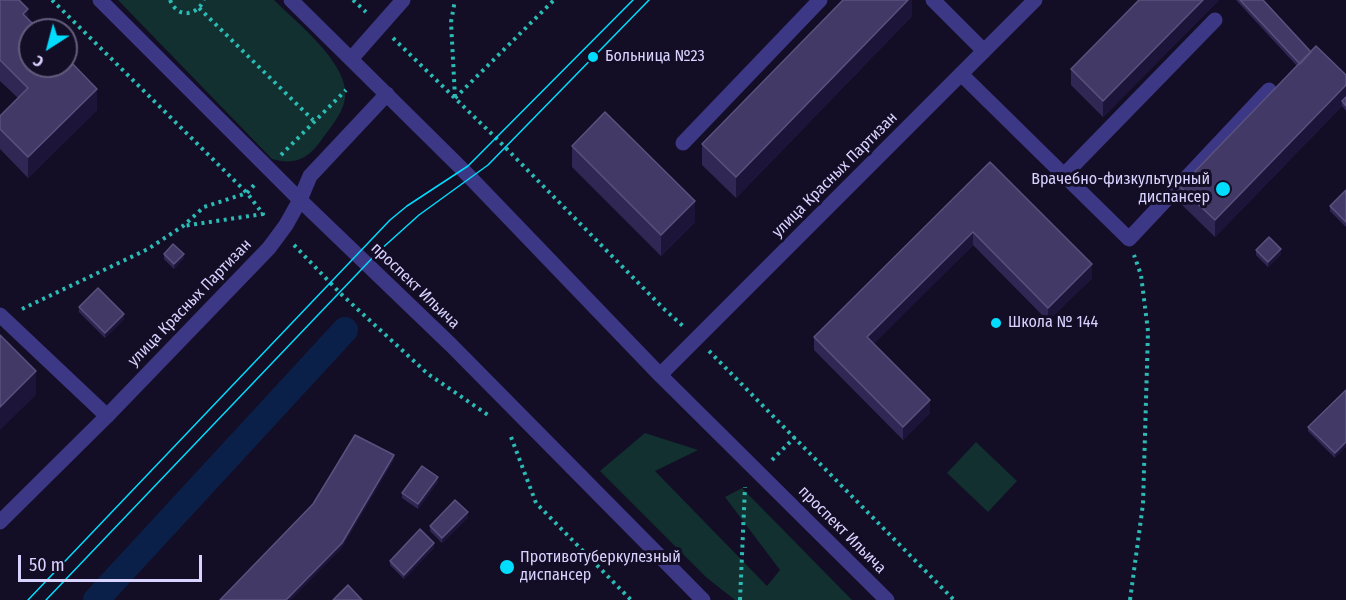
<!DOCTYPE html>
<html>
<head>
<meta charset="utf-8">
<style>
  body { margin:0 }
  #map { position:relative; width:1346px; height:600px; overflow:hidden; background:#130e25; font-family:"Fira Sans Condensed",sans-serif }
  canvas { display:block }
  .north { position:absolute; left:18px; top:18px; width:60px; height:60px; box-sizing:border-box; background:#130e25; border:2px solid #625d7c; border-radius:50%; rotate:216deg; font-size:16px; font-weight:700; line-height:24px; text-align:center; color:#d9d3ff }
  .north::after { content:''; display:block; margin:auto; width:21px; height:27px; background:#00ddfe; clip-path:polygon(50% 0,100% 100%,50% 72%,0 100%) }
  .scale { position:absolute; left:18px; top:555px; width:184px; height:27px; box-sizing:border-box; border:3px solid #d9d3ff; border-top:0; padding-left:8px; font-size:18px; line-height:21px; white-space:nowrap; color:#d9d3ff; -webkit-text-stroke:4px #130e25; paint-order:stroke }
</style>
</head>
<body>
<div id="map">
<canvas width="1346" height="600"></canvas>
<div class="north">С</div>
<div class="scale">50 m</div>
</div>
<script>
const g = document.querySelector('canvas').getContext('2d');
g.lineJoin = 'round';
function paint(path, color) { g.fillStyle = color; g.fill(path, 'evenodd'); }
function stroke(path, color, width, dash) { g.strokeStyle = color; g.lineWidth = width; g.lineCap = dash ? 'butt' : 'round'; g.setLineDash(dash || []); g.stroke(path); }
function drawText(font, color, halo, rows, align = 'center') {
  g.font = font + ' "Fira Sans Condensed",sans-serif'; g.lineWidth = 6; g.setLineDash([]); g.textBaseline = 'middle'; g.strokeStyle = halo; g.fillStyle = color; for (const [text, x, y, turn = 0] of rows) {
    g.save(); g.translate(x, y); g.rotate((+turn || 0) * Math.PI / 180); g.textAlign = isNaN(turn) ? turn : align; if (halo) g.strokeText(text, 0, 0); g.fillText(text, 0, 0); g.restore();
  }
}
paint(new Path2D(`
  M118 0H274C296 22 351 65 345 99 342 115 329 129 320 142 307 160 293 165 272 159Z
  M645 433 698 450 655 471 767 586 780 570 725 497 742 488 852 600H735L707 578 600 471Z
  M976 442 1017 481 988 512 947 473Z`), '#11302f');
stroke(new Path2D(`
  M96 600 345 330`), '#0b2048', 26);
stroke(new Path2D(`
  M52 0 247 193 263 214 183 226
  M170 0C177 18 196 17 204 0
  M353 0 366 12
  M199 8 313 120
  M393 38 497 139 663 308 684 327
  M455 97 451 22 455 0
  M455 98 554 0
  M281 155 346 90
  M294 245 340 293 428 374 491 417
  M22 309 148 249 183 226 204 207 247 193 256 183
  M709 351 954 600
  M511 437 536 503 631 600
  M772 460 795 437
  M740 600 745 487
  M1130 600 1143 504 1148 331 1141 275 1134 255`), '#2cbab5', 4, [3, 4.5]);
stroke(new Path2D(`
  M933 0 984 51
  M351 59 403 0
  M961 74 1129 239 1269 90
  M683 143 820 0
  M1064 175 1215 20
  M0 315 107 416`), '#3d3885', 15);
stroke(new Path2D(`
  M660 375 1035 0
  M0 522 107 416 269 248 286 225 300 200`), '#3d3885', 15);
stroke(new Path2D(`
  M100 0 300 200 451 345 703 600
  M291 0 463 170 660 375 887 600
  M300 200 310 176 387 94`), '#3d3885', 15);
stroke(new Path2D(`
  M28 600 390 220 407 206 468 166 633 0
  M46 600 379 251 419 215 488 165 649 0`), '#00ddfe', 1.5);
paint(new Path2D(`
  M0 0 28 19 97 110 28 178 0 149V116L18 98 0 81Z
  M912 0V16L736 198 702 165V144Z
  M1139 0H1219L1103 117 1071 85V69Z
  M1236 0H1263L1311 52 1346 75V111L1342 106 1215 237 1180 203V187L1297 66Z
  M572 146 695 222 661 256 572 167Z
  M990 162 1092 278 1048 321 973 245 873 344 930 413 903 440 814 350V337Z
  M1346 190V227L1330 211V206Z
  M1256 250 1281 254 1268 267 1256 255Z
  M164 254 184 258 174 269 164 259Z
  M79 307 124 319 105 338 79 312Z
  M1346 390 1335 458 1308 431V427Z
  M438 482 418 509 402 498V493Z
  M468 517 442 543 430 531V526Z
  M434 548 404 579 390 565V561Z`), '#312754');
paint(new Path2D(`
  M908 0H912V16L736 198V177Z
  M1203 0H1219L1103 117V101Z
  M28 9V30L23 14Z
  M1346 85V101H1342V106L1215 237V220Z
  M97 89V110L28 178V157Z
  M695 201V222L661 256V235Z
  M973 232V245L867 351V337Z
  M1281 249V254L1268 267V262Z
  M184 254V258L174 269V264Z
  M1092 264V278L1048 321V308Z
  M124 314V319L105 338V333Z
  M36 371V395L0 430V407Z
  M930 400V413L903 440V427Z
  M1346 442V447L1335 458V453Z
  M394 455V460L342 548 291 600H286Z
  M438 477V482L418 509V504Z
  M468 512V517L442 543V538Z
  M434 543V548L404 579V575Z`), '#1d1539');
const building = new Path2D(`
  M0 0H19L28 9 23 14 39 30H30V66H66V57L97 89 28 157 0 129V116L28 88 0 60Z
  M843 0H908L736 177 702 144Z
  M1139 0H1203L1103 101 1071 69Z
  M1240 0H1263L1311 52 1300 64Z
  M1316 46 1346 75V85L1215 220 1180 187Z
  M1346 97V106L1342 101Z
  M605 112 695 201 661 235 572 146Z
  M990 162 1092 264 1048 308 973 232 867 337 930 400 903 427 814 337Z
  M1346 190V222L1330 206Z
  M1269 237 1281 249 1268 262 1256 250Z
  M173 244 184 254 174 264 164 254Z
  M98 288 124 314 105 333 79 307Z
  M0 335 36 371 0 407Z
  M1346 390V442L1335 453 1308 427Z
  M355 435 394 455 342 543 286 600H220L313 504Z
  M422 466 438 477 418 504 402 493Z
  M455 500 468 512 442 538 430 526Z
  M420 529 434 543 404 575 390 561Z
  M348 585 362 600H333Z`);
paint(building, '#433966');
stroke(building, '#5a527e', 1.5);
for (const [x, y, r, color] of [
  [593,57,6,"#00ddfe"],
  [1223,189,8,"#00ddfe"],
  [996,323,6,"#00ddfe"],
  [507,567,8,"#00ddfe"]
]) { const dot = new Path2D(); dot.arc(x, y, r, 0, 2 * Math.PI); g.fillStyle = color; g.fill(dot); stroke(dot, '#130e25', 2); }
drawText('16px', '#d9d3ff', '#130e25', [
  ["Больница №23",605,57],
  ["Врачебно-физкультурный",1210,180,"right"],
  ["диспансер",1210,198,"right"],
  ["Школа № 144",1008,323],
  ["Противотуберкулезный",520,558],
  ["диспансер",520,576]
], 'left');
drawText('16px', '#d9d3ff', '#130e25', [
  ["улица Красных Партизан",835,175,-45],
  ["проспект Ильича",415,286,44],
  ["улица Красных Партизан",190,303,-46],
  ["проспект Ильича",842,530,45]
]);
</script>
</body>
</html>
